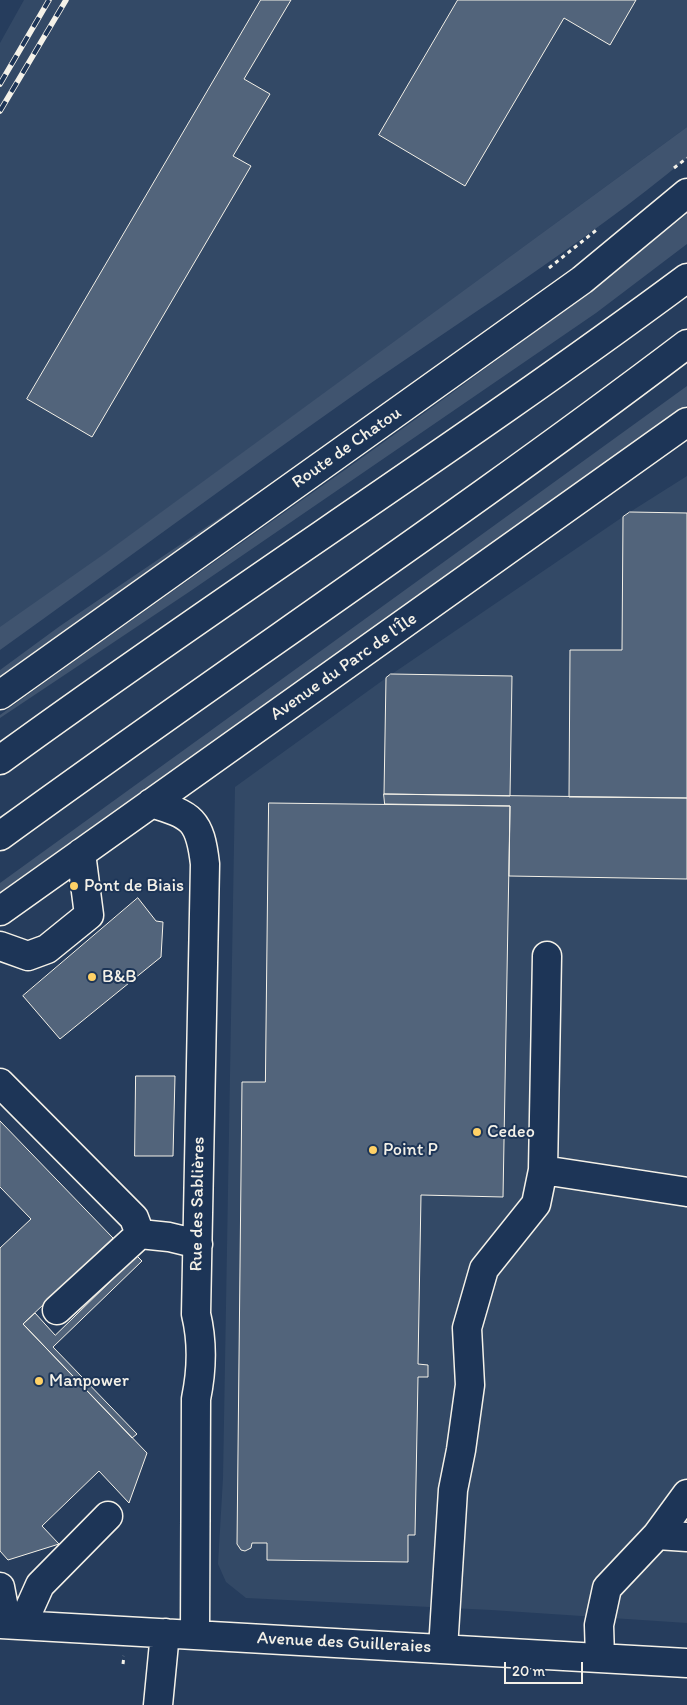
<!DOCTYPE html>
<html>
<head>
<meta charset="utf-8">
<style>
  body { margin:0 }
  #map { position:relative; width:687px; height:1705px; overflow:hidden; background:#263d5d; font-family:Itim,sans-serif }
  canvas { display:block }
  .scale { position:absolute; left:504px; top:1662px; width:79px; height:22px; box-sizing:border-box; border:2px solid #f4f1e8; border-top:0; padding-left:6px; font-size:15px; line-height:18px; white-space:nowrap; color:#f4f1e8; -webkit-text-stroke:4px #1d3557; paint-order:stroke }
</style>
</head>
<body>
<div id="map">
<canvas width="687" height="1705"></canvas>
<div class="scale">20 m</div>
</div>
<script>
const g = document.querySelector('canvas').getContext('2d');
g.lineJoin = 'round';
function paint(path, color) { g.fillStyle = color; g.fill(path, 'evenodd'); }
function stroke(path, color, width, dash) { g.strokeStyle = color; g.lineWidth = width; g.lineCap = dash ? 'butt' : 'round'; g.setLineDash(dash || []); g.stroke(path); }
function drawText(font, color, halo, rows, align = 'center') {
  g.font = font + ' Itim,sans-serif'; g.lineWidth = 4; g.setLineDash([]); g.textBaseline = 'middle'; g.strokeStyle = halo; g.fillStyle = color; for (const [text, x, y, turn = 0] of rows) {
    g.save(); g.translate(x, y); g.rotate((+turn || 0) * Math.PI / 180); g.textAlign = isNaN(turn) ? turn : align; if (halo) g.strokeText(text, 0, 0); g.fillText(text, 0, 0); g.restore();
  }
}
paint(new Path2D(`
  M24 0H687V127L42 600 0 628V43Z
  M687 476V1623L491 1610 246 1598 226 1582 218 1564 223 1478 235 787 386 678 630 512Z`), '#334966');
paint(new Path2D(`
  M687 127V158C581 246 464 318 351 397 233 480 117 566 0 650V627L104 554Z
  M687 214V244L596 313 189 592 0 718V715C229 548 466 392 687 214Z
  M472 347 0 685V670L60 626Z
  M687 386V405L680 410 0 895V883Z`), '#40546f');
const building = new Path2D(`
  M261 0H291L244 79 270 94 233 156 251 166 92 437 27 399Z
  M458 0H636L610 45 564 18 465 186 379 135Z
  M630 512 687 513V798L569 797 570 650H622L623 517Z
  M391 674 512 676 510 796 384 794 386 678Z
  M384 794 687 798V879L509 876 510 806 385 804Z
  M269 803 510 806 503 1197 421 1195 418 1364 428 1365V1377H418L415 1535H408V1562L267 1560V1543H252L251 1548 245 1551 241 1550 237 1544 242 1082H265Z
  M138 898 156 921 163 922 161 957 60 1039 23 996Z
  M136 1076H175L173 1156H135Z
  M0 1121 113 1238 23 1324 147 1453 129 1503 99 1471 42 1526 59 1544 8 1560 0 1551V1248L31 1219 0 1187Z
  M137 1256 142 1261 53 1347 137 1434 132 1438 23 1324 35 1313 55 1335Z`);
paint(building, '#52647b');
stroke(building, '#f4f1e8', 1);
const minor = new Path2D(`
  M0 695 582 280 687 193
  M151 803C192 815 200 820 205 864L196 1314C203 1343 202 1370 196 1399L195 1633
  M0 911 687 422
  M0 946 28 956 47 949 89 915 81 853
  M0 1083 134 1218 140 1234
  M543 1170 687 1192
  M57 1310 140 1234 169 1237 198 1244
  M657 1535 687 1537
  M0 1587 7 1624
  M0 1624 687 1663
  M22 1625 40 1585 108 1516
  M443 1649 453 1490 461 1450 470 1385 467 1328 484 1269 536 1204 543 1170 547 956
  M600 1658 599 1625 607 1588 657 1535 687 1494
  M158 1705 165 1633`);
const highway = new Path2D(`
  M0 760C226 595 462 445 687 278
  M0 836C228 670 463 514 687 344`);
stroke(minor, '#f4f1e8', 31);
stroke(highway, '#f4f1e8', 31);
stroke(new Path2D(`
  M674 168 687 158
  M549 268 599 228
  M123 1664 124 1656`), '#f4f1e8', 3, [4, 4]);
stroke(minor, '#1d3557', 28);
stroke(highway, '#1d3557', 28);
const rail = new Path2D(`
  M0 84 49 0
  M0 111 66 0`);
stroke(rail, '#f4f1e8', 5.5);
stroke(rail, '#1d3557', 4, [11]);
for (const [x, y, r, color] of [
  [74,886,5,"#ffd166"],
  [92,977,5,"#ffd166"],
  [477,1132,5,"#ffd166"],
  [373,1150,5,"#ffd166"],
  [39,1381,5,"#ffd166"]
]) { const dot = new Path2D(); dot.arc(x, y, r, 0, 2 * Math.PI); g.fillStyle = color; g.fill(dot); stroke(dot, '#1d3557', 2); }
drawText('18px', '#f4f1e8', '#1d3557', [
  ["Route de Chatou",347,448,-35],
  ["Avenue du Parc de l'Île",344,667,-35],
  ["Rue des Sablières",198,1204,-89],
  ["Avenue des Guilleraies",344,1643,3]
]);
drawText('18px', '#f4f1e8', '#1d3557', [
  ["Pont de Biais",84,886],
  ["B&B",102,977],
  ["Cedeo",487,1132],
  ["Point P",383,1150],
  ["Manpower",49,1381]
], 'left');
</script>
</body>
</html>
